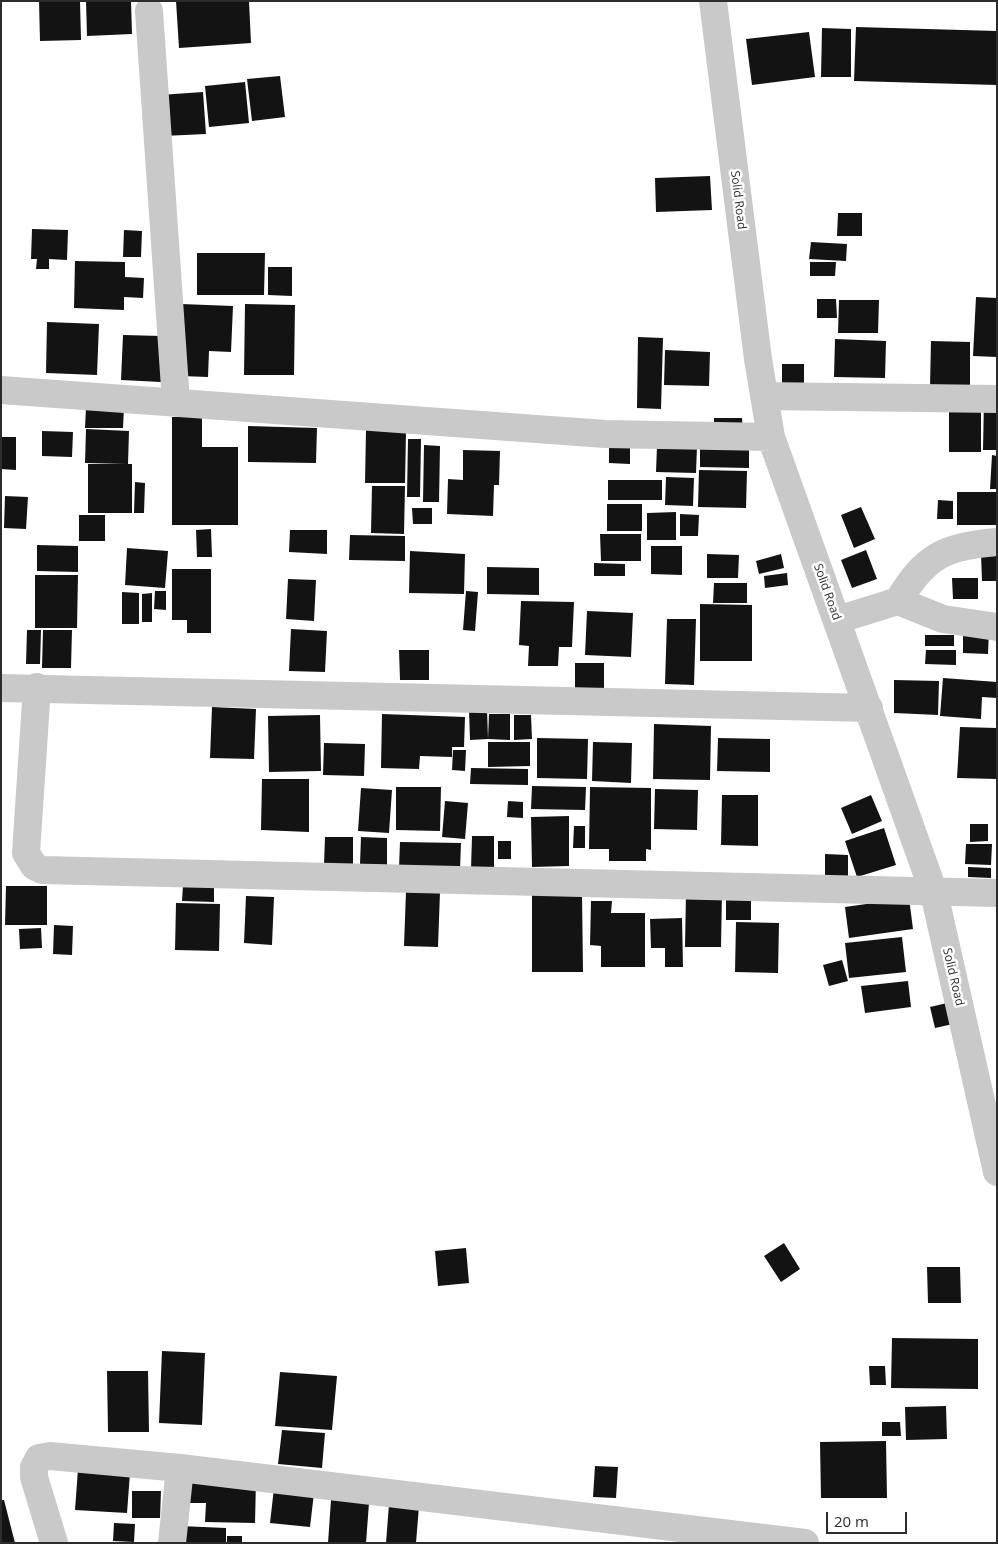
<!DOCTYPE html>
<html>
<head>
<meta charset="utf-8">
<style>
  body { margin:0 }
  #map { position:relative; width:998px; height:1544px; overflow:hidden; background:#fff; font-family:"Open Sans",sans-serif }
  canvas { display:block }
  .frame { position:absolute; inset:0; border:2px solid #2c2c2c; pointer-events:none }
  .scale { position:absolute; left:826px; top:1512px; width:81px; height:22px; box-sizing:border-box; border:2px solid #2c2c2c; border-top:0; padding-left:6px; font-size:15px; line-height:18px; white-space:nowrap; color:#2c2c2c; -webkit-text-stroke:4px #fff; paint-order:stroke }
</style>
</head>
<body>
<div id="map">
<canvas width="998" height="1544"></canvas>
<div class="frame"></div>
<div class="scale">20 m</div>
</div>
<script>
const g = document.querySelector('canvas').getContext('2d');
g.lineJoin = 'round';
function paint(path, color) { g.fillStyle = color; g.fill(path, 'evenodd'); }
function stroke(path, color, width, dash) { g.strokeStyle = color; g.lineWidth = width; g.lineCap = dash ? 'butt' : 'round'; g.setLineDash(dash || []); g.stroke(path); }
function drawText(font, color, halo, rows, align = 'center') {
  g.font = font + ' "Open Sans",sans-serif'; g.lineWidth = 5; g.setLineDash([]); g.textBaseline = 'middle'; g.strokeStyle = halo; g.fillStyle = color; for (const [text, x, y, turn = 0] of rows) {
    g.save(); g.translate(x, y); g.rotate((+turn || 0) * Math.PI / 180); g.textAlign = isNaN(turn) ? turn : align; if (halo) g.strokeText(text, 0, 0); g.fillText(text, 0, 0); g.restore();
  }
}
paint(new Path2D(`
  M39 1H80L81 40 40 41Z
  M86 1H131L132 34 87 36Z
  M176 1H249L251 43 179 48Z
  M856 27 997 31V85L854 81Z
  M822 28 851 29V77H821Z
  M809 32 815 77 752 85 746 39Z
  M280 76 285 117 252 121 247 79Z
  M245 82 249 123 209 127 205 86Z
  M203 92 206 134 163 136 160 95Z
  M710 176 712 210 656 212 655 178Z
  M838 213H862V236H837Z
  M32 229 68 230 67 260 49 259V269H36L37 259H31Z
  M124 230 142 231 141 257H123Z
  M811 242 847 244 846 261 809 259Z
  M197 253H265L264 295H197Z
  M75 261 125 262V277L144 278 143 298 124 297V310L74 308Z
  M810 262H836L835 276H810Z
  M268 267H292V296L268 295Z
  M976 297 997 298V357L973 356Z
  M817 299H836L837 318H817Z
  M839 300H879L878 333H838Z
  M181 304 233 306 231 352 209 351 208 377 181 376Z
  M245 304 295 305 294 375H244Z
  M47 322 99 324 97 375 46 373Z
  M123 335 162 336 161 382 121 380Z
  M638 337 663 338 661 409 637 408Z
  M835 339 886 341 885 378 834 377Z
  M931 341 970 342V388L930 387Z
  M665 350 710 352 709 386 664 385Z
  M782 364H804V387H782Z
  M984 399 997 400V450H983Z
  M949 405H981V452H949Z
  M86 407H124L123 428H85Z
  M172 417H202V447H238V525H172Z
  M714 418H742L743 432H714Z
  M248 426 317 428 316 463 248 462Z
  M86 429 129 431 128 464H132V513H88V464H126L85 463Z
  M366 430 406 431 405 483H365Z
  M42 431 73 432 72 457 42 456Z
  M1 437H16V470L1 469Z
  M408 439H421L420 497H407Z
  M700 440 749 441V468L700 467Z
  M609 442H630V464L609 463Z
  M424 445 440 446 439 502H423Z
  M657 446H697L696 473 656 472Z
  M463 450 500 451 499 485H494L493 516 447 514 448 479 463 480Z
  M992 455 997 456V489H990Z
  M699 470 747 471 746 508 698 507Z
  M666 477 694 478 693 506 665 505Z
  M608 480H662V500H608Z
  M135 482 145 483 144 513H134Z
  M372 486H405L404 534 371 533Z
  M957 492H997V525H957Z
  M5 496 28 497 26 529 4 528Z
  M938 500 953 501V519H937Z
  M607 504H642V531H607Z
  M861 507 875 539 854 548 841 515Z
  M412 508H432V524H413Z
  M676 512V540H647V513Z
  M680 514 699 515 698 536H680Z
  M79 515H105V541H79Z
  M211 529 212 557H197L196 530Z
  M290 530H327V554L289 552Z
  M600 534H641V561H601Z
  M350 535 405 536V561L349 560Z
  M37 545 78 546V572L37 571Z
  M651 546H682V575L651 574Z
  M127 548 168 551 165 588 125 585Z
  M866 550 877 579 852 588 841 560Z
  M410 551 465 554 464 594 409 593Z
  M707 554 739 555 738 578H707Z
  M781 554 784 568 759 574 756 561Z
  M981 554H997V581H982Z
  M594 563 625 564V576H594Z
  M487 567 539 568V595L487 594Z
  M172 569H211V633H187V620H172Z
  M787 573 788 585 765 588 764 576Z
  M35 575H78L77 628H35Z
  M952 578H978V599H953Z
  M288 579 316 580 314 621 286 619Z
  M714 583H747V603H713Z
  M155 591H166V610L154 609Z
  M466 591 478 592 475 631 463 630Z
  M122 592 139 593V624H122Z
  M152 593V622H142V594Z
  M521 601 574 602 572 647H559L558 666H528L529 646 519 645Z
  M700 604 752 605V661H700Z
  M587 611 633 613 631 657 585 655Z
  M667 619H696L694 685 665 684Z
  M291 629 327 631 325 672 289 671Z
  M27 630H41L40 664H26Z
  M43 630H72L71 668H42Z
  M963 630H989L988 654 963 653Z
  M925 635H954V646H925Z
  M399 650H429V680H400Z
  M926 650H956V665L925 664Z
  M575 663H604V688H575Z
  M943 678 997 682V698L982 697 981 719 940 716Z
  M894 680 939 681 938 715 894 713Z
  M212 707 256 709 254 759 210 758Z
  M487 709 488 739 470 740 469 710Z
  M382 714 465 717 464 747H452V757L420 756 419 769 381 768Z
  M489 714H510V740L488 739Z
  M320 715 321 771 269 772 268 716Z
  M514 715H531L532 739 514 740Z
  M654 724 711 726 710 780 653 779Z
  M960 727 997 728V779L957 778Z
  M537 738 588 739 587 779 537 778Z
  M718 738 770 739V772L717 771Z
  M488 742H530V766L488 767Z
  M593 742 632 743 631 783 592 781Z
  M324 743 365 744 364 776 323 775Z
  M453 750H466L465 771 452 770Z
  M471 768 528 769V785L470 784Z
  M262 779H309V832L261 830Z
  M532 786 586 787 585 810 531 809Z
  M396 787H441L440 831 396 830Z
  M590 787 651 788V850L646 849V861H609V849H589Z
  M361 788 392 790 389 833 358 831Z
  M655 789 698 790 697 830 654 829Z
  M722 795H758V846L721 845Z
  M871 795 882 821 852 834 841 808Z
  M445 801 468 803 465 839 442 837Z
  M508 801 523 802V818L507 817Z
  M569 816V866L532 867 531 817Z
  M970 824H988V841L970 842Z
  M574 826H585V848H573Z
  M884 828 896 865 857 877 845 841Z
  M472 836H494V869H471Z
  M325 837H353V866L324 865Z
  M361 837 387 838V865L360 864Z
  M498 841H511V859H498Z
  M400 842 461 843 460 870 399 868Z
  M966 844H992L991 865 965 864Z
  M825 854 848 855V885H825Z
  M968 867 991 868V878L968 877Z
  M183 885 214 887V902L182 901Z
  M6 886H47V925H5Z
  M406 891 440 892 438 947 404 946Z
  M582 893 583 972H532V894Z
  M686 893H722L721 947H685Z
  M246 896 274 897 272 945 244 943Z
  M726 896H751V920H726Z
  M909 898 913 929 849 938 845 907Z
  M591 901H612L611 913H645V967H601V946L590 945Z
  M176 903 220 904 219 951 175 950Z
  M682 918 683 967H665V948H651L650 919Z
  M736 922 779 923 778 973 735 972Z
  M54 925 73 926 72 955 53 954Z
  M41 928 42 948 20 949 19 929Z
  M902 937 906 972 849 978 845 943Z
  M842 960 848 981 829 986 823 965Z
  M908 981 911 1007 865 1013 861 986Z
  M947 1003 953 1024 935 1028 930 1007Z
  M784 1243 800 1269 781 1282 764 1256Z
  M466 1248 469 1283 438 1286 435 1251Z
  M927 1267H960L961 1303H928Z
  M892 1338 978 1339V1389L891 1388Z
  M162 1351 205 1353 202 1425 159 1423Z
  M869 1366H885L886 1385H870Z
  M107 1371H148L149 1432H108Z
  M280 1372 337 1376 332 1430 275 1426Z
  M946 1406 947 1439 906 1440 905 1407Z
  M882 1422H900L901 1436H882Z
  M282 1430 325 1433 322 1468 278 1464Z
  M886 1441 887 1498H821L820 1442Z
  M595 1466 618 1467 616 1498 593 1497Z
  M78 1469 130 1473 127 1513 75 1510Z
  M188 1479 256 1480 255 1523 205 1522 206 1503H188Z
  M274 1488 314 1493 310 1527 270 1523Z
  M132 1491H161L160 1518H132Z
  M1 1500H4L15 1543H1Z
  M331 1500 369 1503 366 1543H328Z
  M389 1504 419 1506 416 1543H386Z
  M114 1523 135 1524 134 1542 113 1541Z
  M180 1526 226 1528V1543H180Z
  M227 1536H242V1543H227Z`), '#131313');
stroke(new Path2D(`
  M713 1 758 359 771 437 934 893 997 1172
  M149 11 176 402
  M1 390 605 434 771 437
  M764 396 997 399
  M898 601 943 619 997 627
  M837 620 898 601C926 555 944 547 997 542
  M37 687 26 853 34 866 42 870 997 893
  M1 688 869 708
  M54 1543 34 1477V1467L39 1458 50 1456 180 1468
  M172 1543 180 1468 805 1543`), '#c9c9c9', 28);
drawText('12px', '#2c2c2c', '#fff', [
  ["Solid Road",738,200,83],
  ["Solid Road",827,592,70],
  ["Solid Road",953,977,77]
]);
</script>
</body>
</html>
